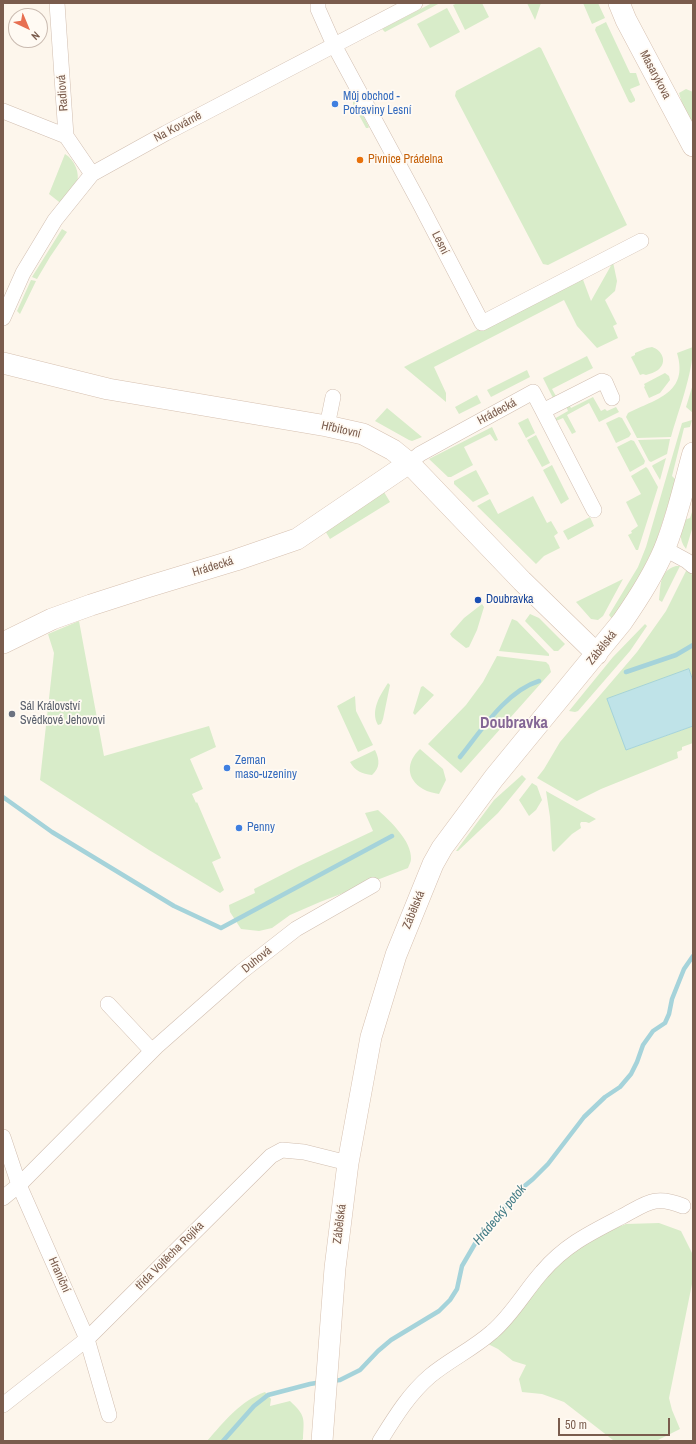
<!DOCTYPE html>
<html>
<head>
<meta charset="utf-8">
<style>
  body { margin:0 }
  #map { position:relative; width:696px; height:1444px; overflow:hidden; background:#fdf6ec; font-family:"Archivo Narrow",sans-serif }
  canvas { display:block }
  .frame { position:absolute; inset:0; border:4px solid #7a5c4d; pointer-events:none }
  .north { position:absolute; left:8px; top:8px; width:40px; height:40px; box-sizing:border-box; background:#fffaf3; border:1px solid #cabbb1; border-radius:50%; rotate:136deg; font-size:11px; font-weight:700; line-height:16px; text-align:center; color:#7a5c4d }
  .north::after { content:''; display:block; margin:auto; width:14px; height:18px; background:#e76f51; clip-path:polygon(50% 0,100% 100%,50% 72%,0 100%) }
  .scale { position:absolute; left:558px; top:1418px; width:112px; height:18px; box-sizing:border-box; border:2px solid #7a5c4d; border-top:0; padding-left:5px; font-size:12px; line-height:14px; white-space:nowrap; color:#7a5c4d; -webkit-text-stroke:3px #fffaf3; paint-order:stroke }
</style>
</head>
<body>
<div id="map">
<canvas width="696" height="1444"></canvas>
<div class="frame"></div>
<div class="north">N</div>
<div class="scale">50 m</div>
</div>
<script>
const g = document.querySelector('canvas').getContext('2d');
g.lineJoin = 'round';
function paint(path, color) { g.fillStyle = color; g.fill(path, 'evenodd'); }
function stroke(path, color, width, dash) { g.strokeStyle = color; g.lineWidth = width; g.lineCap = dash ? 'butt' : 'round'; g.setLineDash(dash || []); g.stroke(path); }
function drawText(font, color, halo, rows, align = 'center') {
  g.font = font + ' "Archivo Narrow",sans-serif'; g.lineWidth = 3.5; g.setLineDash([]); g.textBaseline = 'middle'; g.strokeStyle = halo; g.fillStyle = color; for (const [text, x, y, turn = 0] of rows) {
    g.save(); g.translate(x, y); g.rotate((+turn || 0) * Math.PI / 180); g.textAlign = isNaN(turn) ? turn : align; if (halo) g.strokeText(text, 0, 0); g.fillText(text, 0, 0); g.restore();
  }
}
paint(new Path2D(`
  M432 3H440L385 32 382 29Z
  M458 3H482L489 17 465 30 453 5Z
  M527 3H541L535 20Z
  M583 3H598L605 18 592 24Z
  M447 8 460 32 430 48 417 24Z
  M606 22 630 73H636L640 85 630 89 635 99V101L631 103 629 102 595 30 596 27Z
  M539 47 541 48 627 225 548 265 543 264 455 96 456 91Z
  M686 89 693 92V125L685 114 679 93Z
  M355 100 369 127 368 128H366L353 104V101Z
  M65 154C75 160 80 173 77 184 75 191 67 199 63 205L49 194Z
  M62 229 67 232 50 257 37 279 32 277Z
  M613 262 617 281 615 291 605 300 617 324 613 326 618 338 597 348 577 326 564 300 434 367 446 393V402L404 367 582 277 591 301Z
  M31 280 36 281 20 314 17 311Z
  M652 347C662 350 668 362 658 370 655 372 650 374 646 375L643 374 640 375 631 357 635 355V353L647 348Z
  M693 347C693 373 678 412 671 437L637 438 626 417 628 413C656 399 689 393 677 353Z
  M587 356 593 368 552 389 557 398 554 400 543 378Z
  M527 370 530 377 491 397 487 390Z
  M665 373 669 376 670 380 660 393 649 398 644 387 645 386 644 384Z
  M693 384V413L686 407Z
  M477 395 481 403 459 414 455 407Z
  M593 397 601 411 605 409 607 411 616 407 619 412 599 422 589 403 567 415 576 432 572 434 563 418 556 421 554 419 568 411 566 406 569 404 571 408Z
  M387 408 422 437 412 441 409 440 375 421Z
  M619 417 622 418 631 434 629 437 616 443 606 423Z
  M528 418 535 433 526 438 518 423Z
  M692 420 690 427 684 428 672 476 676 480 655 545 638 579 612 619 609 615 638 567 646 547 682 423Z
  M492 427 498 440 495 441 490 434 464 447 473 465 451 477H448L429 459Z
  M536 435 550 463 542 467 527 440Z
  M670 439 667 454 651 462 649 461 638 440Z
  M631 440 634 441 645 461 644 464 630 472 617 447Z
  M666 458 660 480 652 466 653 465Z
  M552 465 569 499 561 504 543 470Z
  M646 467 648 469 658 487 638 550H636L628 535 632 533 631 531 638 526 626 502 641 494 631 476Z
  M476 470 489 494 473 502 454 484V481Z
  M384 492 390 502 330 539 324 529Z
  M533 496 547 523 551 521 558 533 554 536 560 548 544 556 536 564 477 506 490 499 498 514Z
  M693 509V526L686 549C678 539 681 531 684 520L690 518Z
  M590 517 594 526 568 540 563 531Z
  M676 566H680L662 602 659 600C661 585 659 571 676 566Z
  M687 569 693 576V681L689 669 626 750 693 726V743L682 747V750L677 752 678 758 601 789 577 801 537 778 544 769 560 742 637 652 666 611Z
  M623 579 603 616 598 620 591 619 576 602Z
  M482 604 484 607 477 630 469 647 466 648 452 637 450 634 464 618Z
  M530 614 539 618 565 644 558 651H554L525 621Z
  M512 619 517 621 549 654V656L499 651Z
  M79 621 104 756 209 726 216 747 190 759 203 789 192 794 196 803 197 802 221 858 212 862 224 890 220 893 149 850 40 780 54 653 48 634Z
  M645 624 647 626 630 651 578 711 575 712 569 711 613 657Z
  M497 656 546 662 549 665 551 672 461 773 428 744 466 705 483 682Z
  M388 683 390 685 383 719 381 724 378 725C370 711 380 695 388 683Z
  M423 686 434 695 415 715 413 713 421 687Z
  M355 696 356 711 373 745 358 752 337 706Z
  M420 749 443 769 446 780 439 794C434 793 428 792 423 789 406 779 406 762 420 749Z
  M375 750C380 760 380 768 372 775 362 774 355 771 350 762Z
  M522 775 526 779 498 813 458 851H456L494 800Z
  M532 783 537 786 542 800 536 810 529 816 519 800Z
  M546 791 596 819 589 823 586 822H581L580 824 581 828 572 834 554 852 552 850 550 817Z
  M378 810C390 821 412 841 411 859 411 862 409 865 408 868L320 902 290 915 272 928 259 931 241 929 230 912 229 905 255 893 254 889 299 866 373 831 365 813Z
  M659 1223 681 1231 693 1255V1279L669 1398 672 1410 680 1429 658 1440H613L564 1402 542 1394 522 1392 519 1379 526 1365 513 1361 498 1349 488 1344 559 1262 586 1240 626 1224Z
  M265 1392 271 1399 270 1406 290 1401C306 1416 304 1418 303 1439L301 1441H207C224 1422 240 1401 265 1392Z`), '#d8ecc9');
const water = new Path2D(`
  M689 669 693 681V726L626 750 607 699Z`);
paint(water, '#bfe3e8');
stroke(water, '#a5d3da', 1);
stroke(new Path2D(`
  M626 672 676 655 693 645
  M460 757C481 731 506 691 539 681
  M3 797 52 832 174 906 221 928 392 836
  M331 1381 340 1380 360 1370 378 1351 391 1340 439 1311 450 1300 457 1289 462 1266 476 1242 516 1193 533 1179 548 1164 584 1117 605 1097 620 1087 631 1074 637 1062 643 1045 653 1031 665 1023 669 1014 672 999 684 969 693 956
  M223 1441 254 1406 268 1395 310 1384 322 1382`), '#a5d3da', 4.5);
const street = new Path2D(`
  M57 3 66 136 92 174
  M318 3V9L334 45 420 204 482 323 641 241
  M3 111 66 136
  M3 318 23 273 55 220 92 174 166 133 415 3
  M543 411 594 510
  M327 426 333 397
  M409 463 420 454 449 438 533 392 543 411 602 381 605 382 612 398
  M665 549 687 561 693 566
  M108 1004 152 1051
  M3 1137 19 1185 87 1339 109 1415
  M3 1198 19 1185 156 1047 241 972 296 929 373 885
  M3 1405 87 1339 271 1156 282 1150 304 1152 348 1163
  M380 1441C395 1417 409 1394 430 1376 449 1360 473 1349 492 1332 512 1315 525 1291 542 1272 565 1245 590 1233 621 1217 646 1204 654 1194 683 1206`);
const secondary = new Path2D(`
  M619 3 626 20 693 146
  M3 363 108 389 327 426 363 434 393 450 409 463 522 581 597 654
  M3 643 52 619 91 605 147 587 236 560 297 539 409 463
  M322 1441 335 1268 348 1163 371 1037 396 955 433 864 442 848 494 778 622 622C638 599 653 576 664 550 677 519 684 485 693 453`);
stroke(street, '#d1beb0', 16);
stroke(secondary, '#d6c0b0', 22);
stroke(street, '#fff', 15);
stroke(secondary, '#fff', 21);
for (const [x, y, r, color] of [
  [335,104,4,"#3f7fe0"],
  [360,160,4,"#e8710a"],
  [478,600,4,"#1a4fb4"],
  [12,714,4,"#6b7280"],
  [227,768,4,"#3f7fe0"],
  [239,828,4,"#3f7fe0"]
]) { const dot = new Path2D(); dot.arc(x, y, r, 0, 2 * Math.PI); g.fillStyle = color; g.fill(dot); stroke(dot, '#fffaf3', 1.5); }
drawText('12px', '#7a5c4d', '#fffaf3', [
  ["Masarykova",655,75,62],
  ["Radiová",63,93,-94],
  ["Na Kovárně",178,127,-28],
  ["Lesní",440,243,63],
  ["Hrádecká",497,412,-28],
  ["Hřbitovní",341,430,13],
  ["Hrádecká",213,567,-17],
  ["Zábělská",602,648,-51],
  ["Zábělská",414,910,-68],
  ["Duhová",257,960,-39],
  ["Zábělská",340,1224,-83],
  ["třída Vojtěcha Rojíka",170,1256,-45],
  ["Hraniční",59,1275,66]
]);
drawText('12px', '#366cbe', '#fffaf3', [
  ["Můj obchod -",343,97],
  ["Potraviny Lesní",343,111],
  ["Zeman",235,761],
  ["maso-uzeniny",235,775],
  ["Penny",247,828]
], 'left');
drawText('12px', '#c56008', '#fffaf3', [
  ["Pivnice Prádelna",368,160]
], 'left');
drawText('12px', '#164399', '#fffaf3', [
  ["Doubravka",486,600]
], 'left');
drawText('12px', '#5b616d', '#fffaf3', [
  ["Sál Království",20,707],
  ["Svědkové Jehovovi",20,721]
], 'left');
drawText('italic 13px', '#437c86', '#fffaf3', [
  ["Hrádecký potok",500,1215,-50]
]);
drawText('bold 16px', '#846695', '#fffaf3', [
  ["Doubravka",514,724]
]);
</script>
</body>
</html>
